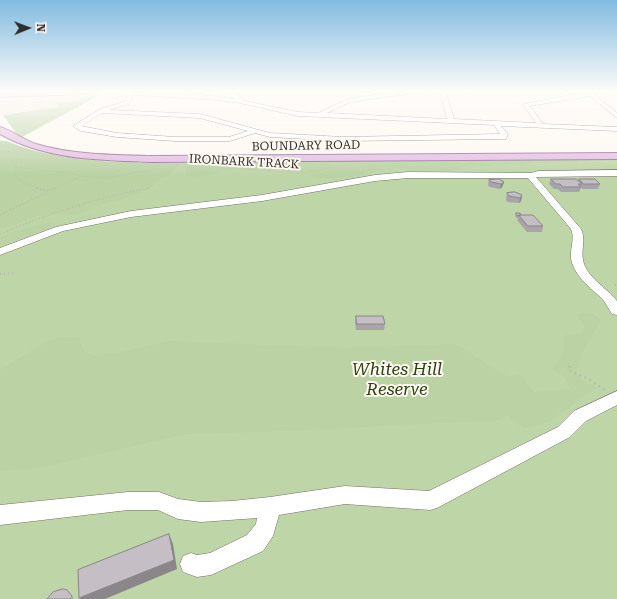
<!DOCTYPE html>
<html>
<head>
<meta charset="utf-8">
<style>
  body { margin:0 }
  #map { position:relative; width:617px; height:599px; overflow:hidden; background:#fdf8f1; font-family:"Roboto Serif",serif }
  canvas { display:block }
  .north { position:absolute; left:8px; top:8px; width:40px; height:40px; -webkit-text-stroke:3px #fdf8f1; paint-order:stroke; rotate:89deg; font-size:11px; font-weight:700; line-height:16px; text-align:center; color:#2f2d2a }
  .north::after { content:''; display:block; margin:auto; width:14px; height:18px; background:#2f2d2a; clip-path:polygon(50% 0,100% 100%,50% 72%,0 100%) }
</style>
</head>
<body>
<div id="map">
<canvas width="617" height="599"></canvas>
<div class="north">N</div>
</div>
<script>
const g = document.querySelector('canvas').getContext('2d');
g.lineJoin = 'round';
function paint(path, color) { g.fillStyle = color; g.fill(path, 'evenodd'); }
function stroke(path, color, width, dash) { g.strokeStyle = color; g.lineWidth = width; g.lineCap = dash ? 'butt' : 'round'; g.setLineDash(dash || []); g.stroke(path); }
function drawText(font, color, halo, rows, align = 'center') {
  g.font = font + ' "Roboto Serif",serif'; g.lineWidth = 4; g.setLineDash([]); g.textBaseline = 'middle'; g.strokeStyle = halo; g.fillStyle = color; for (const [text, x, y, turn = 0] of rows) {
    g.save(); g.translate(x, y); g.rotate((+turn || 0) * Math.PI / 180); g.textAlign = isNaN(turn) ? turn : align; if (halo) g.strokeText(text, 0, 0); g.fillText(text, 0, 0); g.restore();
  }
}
paint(new Path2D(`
  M87 95 75 101 56 104 59 107 3 115 0 111V101L27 97Z`), '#f4eadd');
paint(new Path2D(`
  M102 94 22 137 16 133 3 115 59 107 56 103 75 101 87 95Z
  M0 140C14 144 27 149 41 152 80 162 123 162 163 163L617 159V599H0Z`), '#bed5a8');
paint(new Path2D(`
  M0 141H6L39 153 113 163 180 164 173 170 170 175 160 179 152 187 128 198 101 204 79 214 71 215 53 214 38 216 0 230Z
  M571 158 579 162 467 166 451 171 394 169 343 178H317L304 173 267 169 263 163 268 162Z
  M188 162H256L258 163 256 170C249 171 243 169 237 169 220 172 203 179 186 176L185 169Z
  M49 222 53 224 50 227 0 246V237L9 233Z
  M588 312 594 314 600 320V322C594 334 572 364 578 376 581 382 592 384 597 387L549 422 524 428 513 421 507 415 500 420 287 431 187 434 44 467 0 471V370L46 342 59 337H78L85 353 95 355 117 353 169 341 345 348 455 344 508 377 520 374 534 392 570 389 565 377 552 369 563 355 564 335 581 333 585 327 577 315Z`), '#bad2a4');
const minor = new Path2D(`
  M103 92C147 92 192 92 235 99L227 92H234L245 101 298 112 318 113 350 98 402 92H422L351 102 327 113 447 119 440 92H446L454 119 536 123 523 105 524 104 586 92H604L595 95 617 113V118L590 96 530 106 543 124 617 127V131L501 126 508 134 506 139H503L343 141 270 137 255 133 230 141H175L117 137 81 131 74 127V125L102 108 124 102 127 95ZM134 95 219 100 240 103 298 116 494 125 500 134 343 137 270 133 200 114 109 110 129 104 132 97ZM102 113 200 118 248 131 229 137H175L117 133 81 126Z
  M617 170V176L536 177 581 229C586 239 581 249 583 260 586 277 607 288 617 301V315L612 314C609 310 607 305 604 301 593 289 577 279 572 263 568 251 576 240 571 229L528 178H408L375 181 262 201 131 217 63 231 0 255V248L56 227 131 211 262 195 375 175 408 172 531 173 538 171Z
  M617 391V405L586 421 570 437 437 508 430 510 345 504 279 515 273 536 263 551 211 575 197 577 183 572 180 564 183 556 191 553 197 555 210 553 247 535 256 524 257 518 201 522 178 519 158 510H128L0 525V505L128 492H159L178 499 201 502 232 501 270 497 345 486 429 491 558 427 574 411Z`);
const major = new Path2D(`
  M90 92 87 94 0 97V93Z
  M0 127C11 130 24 140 36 144 73 155 114 155 152 156L617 153V159L152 162C101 160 46 160 0 134Z`);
stroke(minor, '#75716b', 1);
stroke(major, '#987197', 2);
stroke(new Path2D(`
  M466 92 482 98 519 104
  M0 153H18C13 183 12 177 39 189
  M15 167 80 175
  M219 168 302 173 334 167
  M54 189 81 176 107 178 159 168
  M145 189 151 188`), '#bdb9b3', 1, [0.5, 1.5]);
stroke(new Path2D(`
  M37 188C43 191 50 190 57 188
  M0 215 50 191
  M0 234C49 213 98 198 150 188`), '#bdb9b3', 1.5, [1, 2.5]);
stroke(new Path2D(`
  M0 274 14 273
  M615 285H617`), '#bdb9b3', 2, [1, 3]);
stroke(new Path2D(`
  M570 366 569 371 587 378 606 391`), '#bdb9b3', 2.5, [1.5, 4]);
paint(minor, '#fff');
paint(major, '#e3bfe4');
paint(new Path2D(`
  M551 179 578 181 579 179 600 184 598 189H582L581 187 579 192H561L558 189H554L549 184Z
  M489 180 504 182 502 187 500 189 490 187 488 185Z
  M507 193 522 195 521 201 519 203 507 202 506 199Z
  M516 213 521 215 543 226 542 232H527L517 220 518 219 515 216Z
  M356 316 385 324 384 330H356L355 322Z`), '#a9a4a9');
paint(new Path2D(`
  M504 182 502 187 500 189 501 184Z
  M522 195 521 201 519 203 520 198Z
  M169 534 173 544 177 569 105 599H80L79 598Z`), '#8a868a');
const building = new Path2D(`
  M499 179 504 182 501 184 491 182 489 180Z
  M551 179H576L582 184H578L581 187H563L560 184H556Z
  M579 179H595L600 184H584Z
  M515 192 522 195 520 198 509 196 507 193Z
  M516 213H520L521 215H519L518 216Z
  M519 215H533L543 226H528Z
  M356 316H383L385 324H357Z
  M169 534 174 560 79 598 78 570Z
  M63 589 67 590 72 596V599H47L53 592Z`);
paint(building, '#c5bfc5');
stroke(building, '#8a868a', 1);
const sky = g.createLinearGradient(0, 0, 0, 176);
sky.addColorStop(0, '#81bbe0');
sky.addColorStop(0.52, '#fefcf9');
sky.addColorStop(1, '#fefcf900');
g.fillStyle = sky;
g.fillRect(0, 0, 617, 176);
drawText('12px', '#2f2d2a', '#fdf8f1', [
  ["BOUNDARY ROAD",306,146,-1],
  ["IRONBARK TRACK",244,162,3]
]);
drawText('italic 17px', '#2a400e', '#fdf8f1', [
  ["Whites Hill",397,370],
  ["Reserve",397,390]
]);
</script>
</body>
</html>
